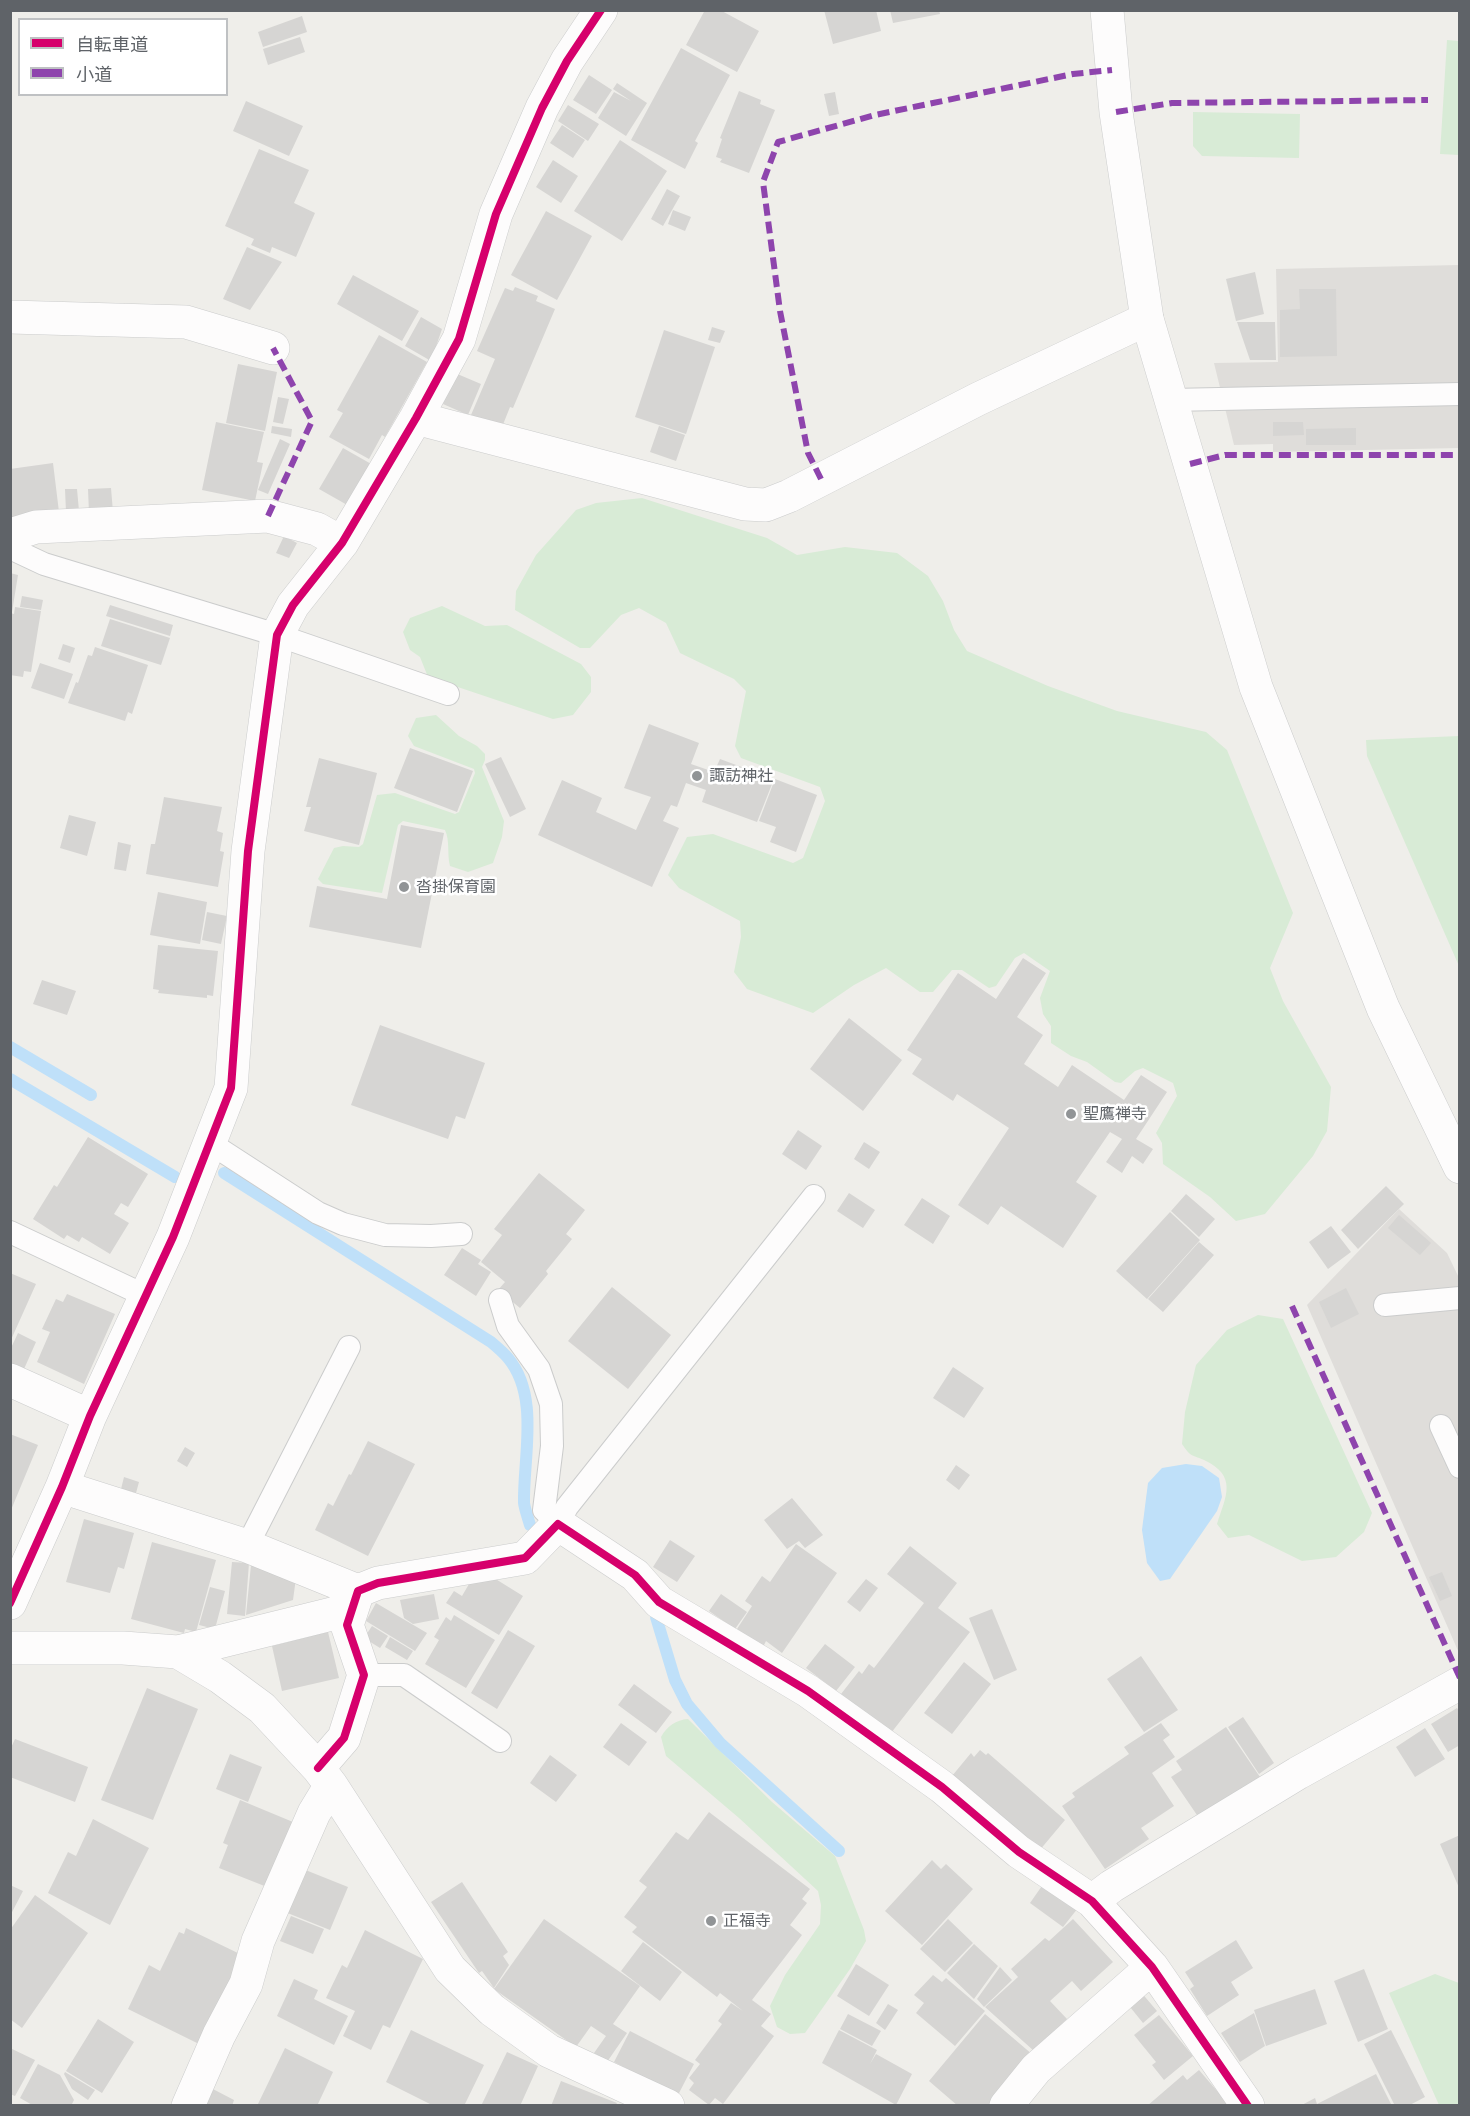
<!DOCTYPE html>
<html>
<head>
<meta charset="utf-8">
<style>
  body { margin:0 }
  #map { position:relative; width:1470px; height:2116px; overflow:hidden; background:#efeeea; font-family:Inter,"Noto Sans JP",sans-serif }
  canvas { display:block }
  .frame { position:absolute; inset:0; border:12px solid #5f6368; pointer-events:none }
  .legend { position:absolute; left:18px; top:18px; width:210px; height:78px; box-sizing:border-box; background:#fff; border:2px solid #bfc1c3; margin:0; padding:8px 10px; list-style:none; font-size:18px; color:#5f6368 }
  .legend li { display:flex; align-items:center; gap:12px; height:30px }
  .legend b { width:30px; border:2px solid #bfc1c3 }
</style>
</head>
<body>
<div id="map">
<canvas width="1470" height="2116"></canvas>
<div class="frame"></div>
<ul class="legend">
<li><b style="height:8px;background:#d6006c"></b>自転車道</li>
<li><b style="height:8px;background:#8e44ad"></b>小道</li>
</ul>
</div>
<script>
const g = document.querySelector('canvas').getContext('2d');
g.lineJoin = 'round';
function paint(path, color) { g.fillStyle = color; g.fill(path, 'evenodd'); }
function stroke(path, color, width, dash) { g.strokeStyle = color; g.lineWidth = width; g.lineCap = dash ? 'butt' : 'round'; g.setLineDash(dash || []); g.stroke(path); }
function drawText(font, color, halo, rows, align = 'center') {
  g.font = font + ' Inter,"Noto Sans JP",sans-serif'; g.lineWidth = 5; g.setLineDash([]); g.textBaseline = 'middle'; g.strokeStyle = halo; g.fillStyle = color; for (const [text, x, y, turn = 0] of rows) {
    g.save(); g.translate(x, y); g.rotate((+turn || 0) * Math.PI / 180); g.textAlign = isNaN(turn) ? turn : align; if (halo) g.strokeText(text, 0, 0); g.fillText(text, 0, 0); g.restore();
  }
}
paint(new Path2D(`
  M1459 265V448L1273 452V444L1234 445 1214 363 1278 362 1276 269Z
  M1399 1209 1447 1253 1459 1278V1653L1307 1305Z`), '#dfddda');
paint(new Path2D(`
  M1447 40 1459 41V155L1440 154Z
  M1193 112 1300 114 1299 158 1202 156 1193 146Z
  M642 498 767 538 797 555 845 547 897 553 928 576 943 601 954 630 967 651 1048 686 1117 711 1206 732 1227 750 1293 913 1270 968 1283 1001 1331 1087 1327 1131 1313 1156 1265 1214 1236 1221 1210 1197 1163 1164 1162 1143 1156 1133 1177 1096 1173 1083 1143 1068 1135 1071 1121 1083 1115 1082 1087 1062 1071 1056 1051 1043V1026L1043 1014 1040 998 1050 971 1024 953 1015 958 996 986 989 988 962 970H952L933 992H920L886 968 854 985 813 1013 747 989 734 972 741 937 740 921 679 888 668 875 687 837 713 834 793 863 803 858 825 801 820 787 741 758 735 746 746 691 734 679 680 653 666 623 639 608 621 615 590 648H580L515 610 516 591 536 555 576 510 596 503Z
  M442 606 485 626 507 625 581 664 591 677V692L573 715 553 719 428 677 420 657 410 650 403 632 410 618Z
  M436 715 459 736 477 746 485 754V760L482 767 504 821 502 837 493 863 468 872 450 866C447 855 450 840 445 830L403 821 398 825 382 893 323 884 318 879 334 848 343 846 359 847 363 844 377 795 395 793 455 814 459 812 475 773 474 769 414 746 408 736 416 718Z
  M1459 736H1460L1459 966 1367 756 1366 740Z
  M1258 1315 1283 1319 1372 1513 1364 1532 1336 1557 1302 1561 1249 1535 1228 1538 1217 1524C1226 1496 1238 1476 1204 1460 1190 1454 1191 1457 1182 1444L1185 1412 1196 1365 1227 1330Z
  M688 1719 772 1802 835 1856 864 1930 866 1941 850 1969 805 2033 790 2034 777 2027 770 2006 785 1975 820 1924 821 1905 818 1891 739 1818 666 1756 661 1737C667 1726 676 1720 688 1719Z
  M1435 1974 1459 1983V2105H1439L1389 1993Z`), '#d8ebd6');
paint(new Path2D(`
  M1186 1464 1202 1466 1219 1478 1222 1497 1217 1511 1170 1579 1160 1581 1147 1563 1142 1530 1148 1483 1162 1468Z`), '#bfe0f9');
stroke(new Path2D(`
  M10 1047 91 1095
  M10 1079 175 1177
  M224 1173 491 1342C497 1347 503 1352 508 1358 540 1396 523 1458 524 1503 525 1510 528 1518 530 1525
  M656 1617 675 1680 687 1704 720 1743 839 1851`), '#bfe0f9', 12);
paint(new Path2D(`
  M705 10H720L759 31 737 72 686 45Z
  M824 10H876L881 31 833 44Z
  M890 10H939L940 14 893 23Z
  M302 16 307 32 263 47 258 32Z
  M300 37 305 52 268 65 263 49Z
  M681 48 730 75 695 141 698 143 685 169 631 140Z
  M589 75 612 90 596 114 573 100Z
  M617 83 647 103 626 136 598 118 614 92 631 101 613 89Z
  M739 91 761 100 760 104 775 110 749 173 720 162 722 159 716 157 722 139 720 138Z
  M835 92 839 114 829 116 824 94Z
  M246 101 303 126 289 156 233 131Z
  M568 105 599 124 588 141 558 121Z
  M562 125 585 140 573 158 550 143Z
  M620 140 667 171 622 241 574 211Z
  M259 149 309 170 294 203 315 213 296 257 272 247 270 253 251 245 254 239 225 226Z
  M553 160 578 176 561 203 536 187Z
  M667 189 680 196 663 226 651 219Z
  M673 210 691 217 685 231 668 224Z
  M546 211 592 236 557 300 511 275Z
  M247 247 282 262 250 310 223 299Z
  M1255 272 1264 314 1236 321 1226 279Z
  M353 275 419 311 402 341 337 304Z
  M515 287 538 296 536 301 555 309 513 408 510 407 502 427 471 415 495 359 477 351 505 288 513 291Z
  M1299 289H1336L1337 356 1280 357V310L1300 309Z
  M421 317 442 329 431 361 405 346Z
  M1237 322H1275L1276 360H1250Z
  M712 327 725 331 720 343 708 340Z
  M664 330 715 347 686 434 635 417Z
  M379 335 427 362 385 437 382 435 369 459 329 437 343 413 337 410Z
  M238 364 277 372 265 431 226 423Z
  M455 373 481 384 468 415 443 404Z
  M278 397 289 399 283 424 273 422Z
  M216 422 264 432 257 462 263 463 255 501 202 490Z
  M1273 422H1303L1304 435 1273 436Z
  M272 426 292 429 291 437 271 433Z
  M659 426 685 435 676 461 650 452Z
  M1356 428V445H1306V429Z
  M280 439 290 444 268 494 258 490Z
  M343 448 373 465 349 506 319 489Z
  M53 463 59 512 10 519V469Z
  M111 488 113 512 89 513 88 489Z
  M65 489H77L79 511 66 512Z
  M284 536 297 543 289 558 276 553Z
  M10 573 18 575 12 612H10Z
  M22 596 43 600 41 610 20 607Z
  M110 605 173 625 170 636 106 616Z
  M15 607 41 611 31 672 24 671 23 677 10 675V613L14 614Z
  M110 619 170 638 161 665 101 646Z
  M63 644 75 648 70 663 58 659Z
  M95 647 148 665 132 714 128 712 125 721 68 703 76 682 78 683 88 655 92 656Z
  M40 663 73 674 64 699 31 688Z
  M649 724 699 743 691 764 714 772 720 759 774 779 757 822 702 802 706 790 686 783 677 807 671 805 663 821 679 828 652 887 538 835 562 780 602 798 596 812 636 830 651 797 624 788Z
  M410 748 473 771 457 812 394 788Z
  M501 757 526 809 510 817 485 764Z
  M319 758 377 773 359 845 304 831 311 807H306Z
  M775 779 817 795 796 852 770 842 776 827 759 821Z
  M164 797 222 807 217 831 223 833 220 851 224 852 218 887 146 874 151 844H155Z
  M69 815 96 822 87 856 60 848Z
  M401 825 444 833 421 948 309 927 317 886 387 899Z
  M118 842 131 845 126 871 114 869Z
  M158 892 207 902 200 944 150 935Z
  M207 912 227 916 221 944 202 940Z
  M158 945 218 951 213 996 207 995V998L158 993 159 990 153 989Z
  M1023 958 1046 973 1017 1017 1043 1035 1024 1064 1058 1087 1072 1065 1124 1100 1141 1075 1167 1092 1136 1139 1153 1149 1143 1164 1132 1156 1122 1173 1106 1162 1122 1139 1110 1132 1076 1182 1097 1196 1063 1248 1001 1206 988 1225 958 1205 1009 1128 957 1094 953 1101 912 1074 922 1059 907 1050 958 973 996 999Z
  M42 980 76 991 67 1015 33 1004Z
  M849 1018 902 1060 863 1111 810 1069Z
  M380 1025 485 1063 465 1119 456 1116 448 1139 351 1105Z
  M798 1130 822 1146 806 1170 782 1154Z
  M88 1137 148 1174 128 1207 121 1203 114 1214 129 1223 110 1254 82 1237 79 1242 67 1235 64 1239 33 1219 54 1185 57 1187Z
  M864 1142 880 1152 869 1169 854 1159Z
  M539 1173 585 1210 566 1234 572 1239 546 1271 548 1274 520 1308 498 1290 505 1282 481 1262 502 1235 494 1229Z
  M1386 1186 1404 1204 1358 1249 1341 1230Z
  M849 1193 875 1210 863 1228 837 1211Z
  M1186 1194 1215 1219 1199 1237 1171 1211Z
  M922 1198 950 1216 933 1244 904 1225Z
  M1170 1212 1200 1240 1147 1299 1116 1271Z
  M1399 1215 1431 1243 1420 1255 1388 1228Z
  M1331 1226 1351 1252 1328 1269 1309 1242Z
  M1199 1242 1214 1255 1163 1312 1148 1299Z
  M462 1248 481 1260 478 1264 491 1272 476 1296 444 1275Z
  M10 1273 36 1284 10 1342Z
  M612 1287 671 1335 628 1389 568 1341Z
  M1346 1288 1359 1314 1331 1328 1319 1302Z
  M67 1294 115 1314 84 1384 37 1362 50 1332 42 1329 56 1299 63 1302Z
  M18 1333 36 1342 24 1369 10 1363V1350Z
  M953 1367 984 1388 964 1418 933 1398Z
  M10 1434 38 1445 11 1510H10Z
  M368 1441 415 1464 368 1556 315 1530 328 1503 333 1506 349 1474 351 1475Z
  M185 1447 195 1453 187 1467 177 1461Z
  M956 1465 970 1475 959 1490 946 1480Z
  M124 1477 139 1482 136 1493 121 1489Z
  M792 1498 823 1535 805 1548 799 1541 787 1549 764 1520Z
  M84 1519 134 1533 124 1569 118 1567 110 1593 66 1582Z
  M670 1540 695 1556 677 1582 653 1567Z
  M152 1542 216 1560 196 1632 185 1629 184 1633 131 1619Z
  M796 1544 837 1573 782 1653 766 1641 763 1647 737 1629 752 1606 745 1601 762 1576 770 1582Z
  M910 1546 957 1583 938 1608 970 1632 891 1733 841 1694 859 1671 862 1674 869 1664 874 1668 924 1603 887 1574Z
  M232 1562 249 1563 245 1616 227 1614Z
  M251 1565 296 1578 293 1600 246 1615Z
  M1442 1572 1452 1596 1440 1601 1429 1577Z
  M494 1578 523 1596 499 1635 446 1603 454 1591 462 1596 469 1584Z
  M866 1579 878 1588 860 1612 847 1602Z
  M210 1587 225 1591 215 1629 199 1625Z
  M434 1594 439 1619 413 1624 404 1618 400 1600Z
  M721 1594 747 1612 735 1629 709 1611Z
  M376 1603 427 1633 415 1651 366 1621Z
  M992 1609 1017 1670 994 1680 969 1618Z
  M454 1615 495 1640 466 1688 425 1664 439 1640 434 1637 446 1617 451 1621Z
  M372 1626 388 1636 380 1648 364 1638Z
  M508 1630 535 1646 497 1709 471 1693Z
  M328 1632 339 1678 282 1691 272 1646Z
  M390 1637 413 1651 407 1660 385 1647Z
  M825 1644 855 1667 836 1691 806 1668Z
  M1141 1656 1178 1710 1144 1732 1107 1679Z
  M964 1662 991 1684 952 1734 924 1713Z
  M634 1684 672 1712 656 1733 618 1705Z
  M147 1688 198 1709 153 1820 101 1800Z
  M1457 1708 1460 1712V1745L1448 1752 1431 1724Z
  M1243 1717 1274 1763 1259 1774 1228 1727Z
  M621 1723 647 1742 629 1766 603 1747Z
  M1161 1723 1170 1735 1163 1740 1175 1757 1152 1773 1174 1806 1141 1828 1149 1839 1105 1869 1062 1806 1075 1797 1072 1793 1129 1754 1124 1747Z
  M1226 1727 1260 1777 1199 1818 1171 1777 1182 1770 1176 1761Z
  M1425 1728 1445 1759 1415 1777 1396 1747Z
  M15 1739 88 1767 75 1802 10 1777V1750Z
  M980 1750 986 1755 988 1753 1065 1820 1039 1851 952 1776 971 1753 974 1757Z
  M230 1754 262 1767 248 1802 216 1789Z
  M550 1755 577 1775 556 1802 530 1783Z
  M240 1800 293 1822 267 1887 219 1868 228 1845 223 1843Z
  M709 1812 810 1889 802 1899 807 1903 790 1925 802 1935 752 2000 771 2014 761 2026 774 2036 723 2104 715 2098 709 2105 689 2090 694 2083 689 2078 700 2064 695 2060 722 2024 718 2021 731 2003 743 2011 720 1993 717 1997 632 1932 637 1927 624 1917 647 1887 639 1881 676 1832 688 1840Z
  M93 1819 149 1848 110 1925 48 1893 68 1852 76 1856Z
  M1460 1835V1890L1440 1844Z
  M932 1860 941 1869 946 1864 973 1889 922 1945 885 1911Z
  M303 1869 348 1887 330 1930 285 1912Z
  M462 1882 508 1952 503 1956 509 1965 494 1988 482 1971 479 1973 431 1902Z
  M1044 1883 1078 1908 1063 1927 1030 1903Z
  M10 1885 23 1891 10 1916Z
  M35 1895 88 1933 22 2028 10 2019V1930Z
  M291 1916 324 1929 313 1954 280 1941Z
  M544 1919 640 1986 613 2024 627 2033 607 2062 594 2053 606 2036 591 2026 576 2047 494 1989Z
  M948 1919 973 1943 945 1972 920 1949Z
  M1073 1919 1113 1962 1081 1991 1072 1981 1050 2001 1067 2019 1034 2051 985 2007 1018 1977 1011 1969 1045 1938 1049 1941Z
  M186 1928 242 1955 199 2044 128 2009 149 1965 160 1971 179 1932 184 1934Z
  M365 1930 423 1959 390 2028 383 2025 371 2050 343 2036 355 2011 326 1998 342 1965 347 1968Z
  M1236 1940 1253 1968 1231 1982 1239 1995 1207 2016 1190 1989 1194 1986 1185 1972Z
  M643 1942 682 1972 660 2001 621 1971Z
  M974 1944 998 1966 974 1999 947 1973Z
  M856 1964 889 1985 869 2016 837 1996Z
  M1000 1967 1012 1980 984 2007 977 1999Z
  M1364 1969 1388 2029 1358 2042 1334 1981Z
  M933 1975 942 1982 946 1978 985 2011 955 2046 916 2013 924 2003 914 1995Z
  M294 1979 318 1990 314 1999 348 2016 334 2045 277 2016Z
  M1315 1989 1327 2024 1266 2046 1254 2010Z
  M1140 1991 1157 2011 1143 2023 1126 2002Z
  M888 2004 898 2010 885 2030 876 2023Z
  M1254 2013 1265 2046 1240 2062 1221 2033Z
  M848 2014 881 2031 872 2046 840 2029Z
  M985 2014 1033 2055 990 2106H958L929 2081Z
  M1159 2015 1193 2056 1164 2080 1152 2065 1156 2062 1134 2035Z
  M98 2019 134 2042 102 2093 66 2071Z
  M411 2030 484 2065 464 2106H434L386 2082Z
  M839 2030 877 2050 870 2064 876 2054 912 2074 896 2105 822 2063Z
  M1391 2030 1425 2097 1408 2106H1395L1364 2044Z
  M630 2031 694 2064 678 2095 614 2062Z
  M10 2048 35 2060 15 2096 10 2094Z
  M285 2048 333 2072 317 2106H257Z
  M507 2052 538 2066 520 2106H481Z
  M38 2064 60 2075 74 2100 71 2106H34L20 2098Z
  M1199 2070 1230 2106H1147L1183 2075 1187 2080Z
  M65 2072 95 2090 88 2100 72 2089 64 2074Z
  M1376 2074 1392 2106H1300L1315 2098 1317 2104Z
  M561 2081 617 2103 615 2106H551Z
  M209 2087 234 2100 232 2106H200Z`), '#d6d5d3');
const service = new Path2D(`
  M1171 400 1460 394
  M10 548 44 564 277 635 448 694
  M210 1143 318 1213 343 1224 385 1235 431 1236 461 1234
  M10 1232 146 1296
  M500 1300 508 1326 539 1369 551 1404 552 1446 544 1510 558 1524 567 1507 814 1196
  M1385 1305 1460 1298
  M1441 1426 1460 1467
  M247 1546 349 1347
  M364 1675H404L500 1741`);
const minor = new Path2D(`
  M10 317 186 322 273 348
  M416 418 745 504 766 505 789 496 978 399 1147 319
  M10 535 36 527 268 516 317 529 342 543
  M10 1380 90 1416
  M62 1487 247 1546 358 1591
  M10 1603 62 1487 90 1416 173 1237 231 1088 248 851 277 635 293 605 342 543 416 418 459 339 496 214 542 108 567 61 601 10
  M10 1648H123L178 1652 220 1677 262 1708 318 1768 331 1785 450 1969 492 2010 549 2051 668 2106
  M178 1652 352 1609
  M318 1768 344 1738 364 1675 347 1625 358 1591 378 1583 525 1558 558 1524 635 1575 659 1602 808 1691 942 1787 1019 1852 1092 1901 1152 1967 1248 2106
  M1092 1901 1112 1886 1298 1773 1460 1683
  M188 2106 219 2035 246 1984 258 1941 314 1813 331 1785
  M1006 2106 1036 2069 1152 1967`);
const tertiary = new Path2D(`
  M1107 10 1116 112 1147 319 1256 687 1383 1008 1460 1167`);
stroke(service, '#cbcccc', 24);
stroke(minor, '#cbcccc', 34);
stroke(tertiary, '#cbcccc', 34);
stroke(service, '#fdfcfc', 22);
stroke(minor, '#fdfcfc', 33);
stroke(tertiary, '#fdfcfc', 33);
stroke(new Path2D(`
  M1116 112 1172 103 1428 100
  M1190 464 1225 455H1460
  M821 479 808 453 780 311 763 182 778 142 875 115 1073 74 1112 70
  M268 516 312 421 273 348
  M1292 1306 1460 1678`), '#8e44ad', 6, [12, 6]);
stroke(new Path2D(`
  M10 1603 62 1487 90 1416 173 1237 231 1088 248 851 277 635 293 605 342 543 416 418 459 339 496 214 542 108 567 61 601 10
  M318 1768 344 1738 364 1675 347 1625 358 1591 378 1583 525 1558 558 1524 635 1575 659 1602 808 1691 942 1787 1019 1852 1092 1901 1152 1967 1248 2106`), '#d6006c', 8);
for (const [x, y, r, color] of [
  [697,776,6,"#919496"],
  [404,887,6,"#919496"],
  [1071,1114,6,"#919496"],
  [711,1921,6,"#919496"]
]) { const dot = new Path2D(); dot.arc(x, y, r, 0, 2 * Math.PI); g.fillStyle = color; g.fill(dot); stroke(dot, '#fff', 2); }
drawText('16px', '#5f6368', '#fff', [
  ["諏訪神社",709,776],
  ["沓掛保育園",416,887],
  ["聖鷹禅寺",1083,1114],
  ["正福寺",723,1921]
], 'left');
</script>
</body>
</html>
